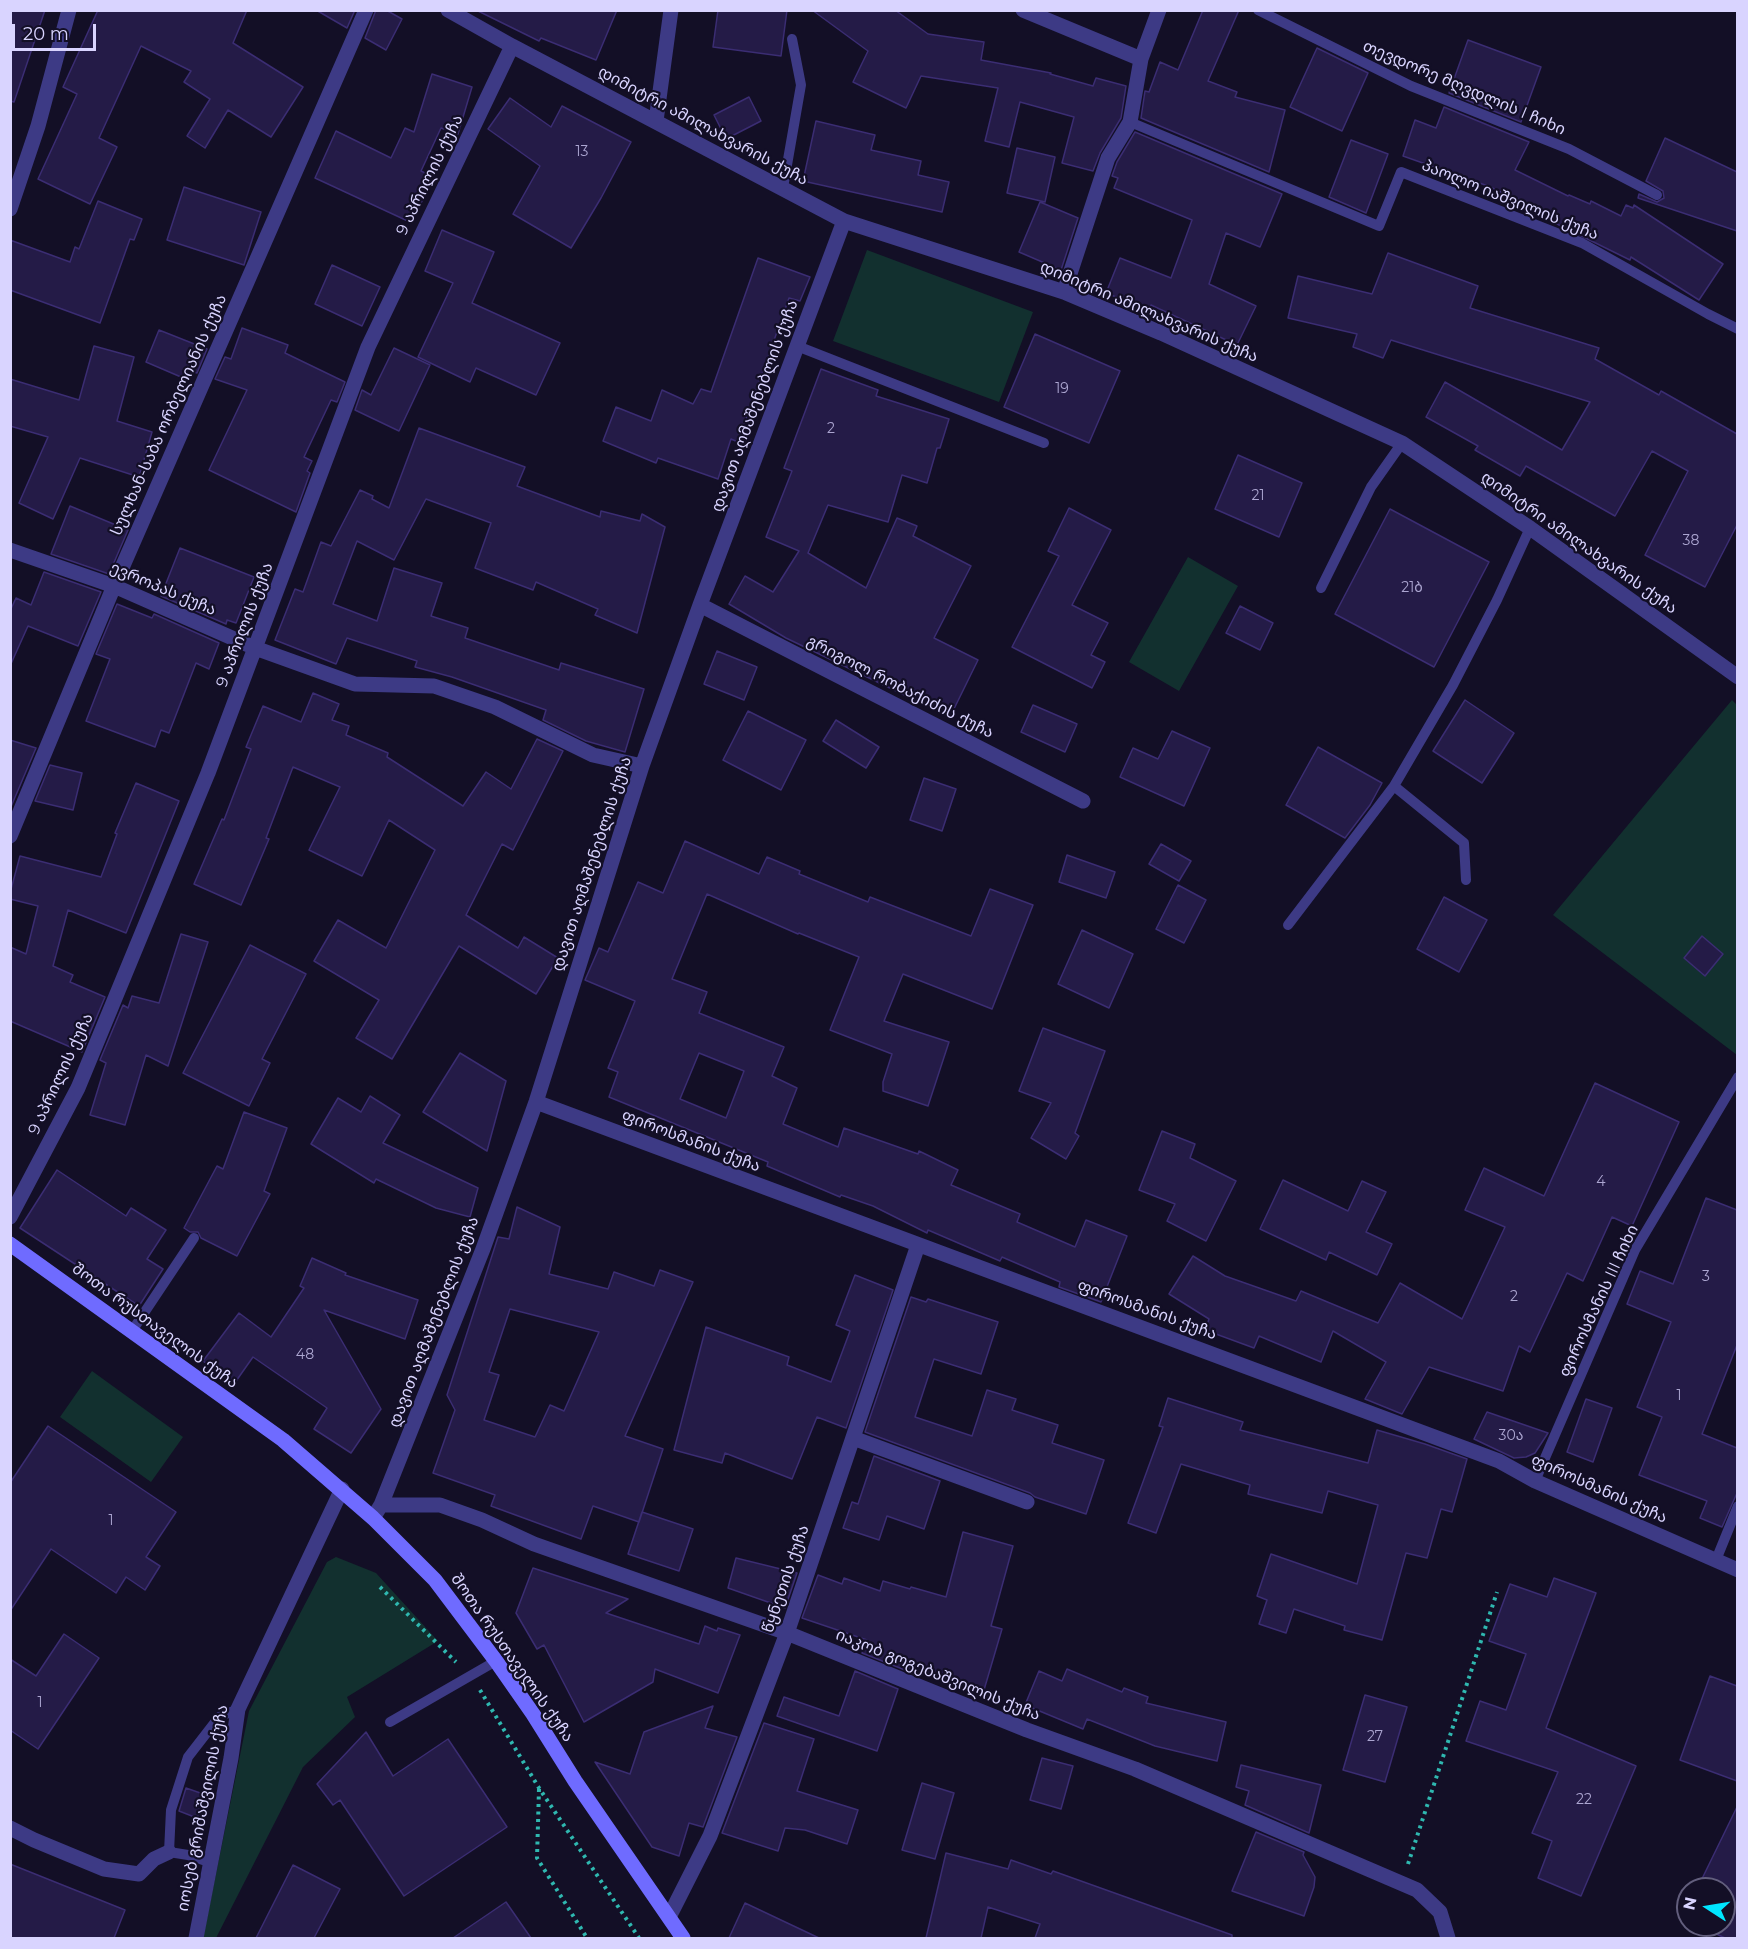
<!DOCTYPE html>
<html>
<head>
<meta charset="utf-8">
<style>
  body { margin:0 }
  #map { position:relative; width:1748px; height:1949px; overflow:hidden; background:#130f26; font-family:Montserrat,sans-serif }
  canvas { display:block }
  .frame { position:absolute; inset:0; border:12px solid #d9d4ff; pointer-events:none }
  .north { position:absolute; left:1676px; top:1877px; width:60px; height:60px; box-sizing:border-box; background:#130f26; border:2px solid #625e7d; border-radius:50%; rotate:282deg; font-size:16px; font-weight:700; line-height:24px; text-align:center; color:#d9d4ff }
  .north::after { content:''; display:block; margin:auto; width:21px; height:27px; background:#00e5ff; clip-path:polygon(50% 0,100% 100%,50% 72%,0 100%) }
  .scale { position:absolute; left:12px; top:24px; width:84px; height:27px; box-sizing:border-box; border:3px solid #d9d4ff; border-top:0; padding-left:8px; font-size:18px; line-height:21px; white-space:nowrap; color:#d9d4ff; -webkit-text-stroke:4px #130f26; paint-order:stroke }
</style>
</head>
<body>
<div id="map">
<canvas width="1748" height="1949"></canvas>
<div class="frame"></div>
<div class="north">N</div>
<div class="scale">20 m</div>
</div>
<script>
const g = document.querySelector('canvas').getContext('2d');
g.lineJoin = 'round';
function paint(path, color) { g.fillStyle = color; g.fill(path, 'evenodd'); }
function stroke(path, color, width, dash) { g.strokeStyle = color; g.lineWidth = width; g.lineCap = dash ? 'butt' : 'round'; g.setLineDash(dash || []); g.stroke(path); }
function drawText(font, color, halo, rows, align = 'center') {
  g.font = font + ' Montserrat,"Noto Sans Georgian",sans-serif'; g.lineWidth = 4.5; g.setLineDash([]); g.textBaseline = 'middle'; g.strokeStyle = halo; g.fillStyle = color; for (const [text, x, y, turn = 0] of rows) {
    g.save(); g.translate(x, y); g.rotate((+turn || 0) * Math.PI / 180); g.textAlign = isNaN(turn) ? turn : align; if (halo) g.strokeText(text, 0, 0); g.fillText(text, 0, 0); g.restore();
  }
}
paint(new Path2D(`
  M867 250 1033 312 999 402 833 341Z
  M1188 557 1238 586 1179 691 1129 662Z
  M1732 700 1737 705V1055L1553 915Z
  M92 1371 183 1437 151 1482 60 1417Z
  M336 1557 376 1573 438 1641 347 1697 355 1717 303 1767 216 1938H203L249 1711 327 1562Z`), '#12302f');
const building = new Path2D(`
  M10 10H45L14 102 10 101Z
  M98 10H247L233 43 303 87 271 137 228 110 205 148 187 136 210 99 184 82 191 71 141 46 99 138 117 147 90 204 38 179 77 94 63 87Z
  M316 10H355L347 28Z
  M376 10H386L402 19 386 50 365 38Z
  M476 10H617L596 60 541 38 539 41Z
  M718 10H787L781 56 713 47Z
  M812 10H895L928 34 984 42 981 60 1051 73 1050 74 1093 86 1096 78 1126 86 1121 118 1100 153 1093 171 1062 163 1074 117 1020 102 1009 147 985 141 998 88 921 76 906 108 853 82 868 51Z
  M1203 10H1239L1208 81 1237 92 1235 97 1285 110 1269 172 1141 118 1145 91 1149 92 1160 62 1178 70Z
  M1468 40 1541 67 1521 122 1449 93Z
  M1317 48 1368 73 1342 131 1290 107Z
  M432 74 472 87 458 134 441 128 421 171 433 177 412 223 315 178 336 131 391 158 405 128 414 132Z
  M749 97 761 121 726 139 714 115Z
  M510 98 551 127 562 106 631 142 601 198 571 248 513 214 540 166 488 129Z
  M1444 107 1529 142 1515 170 1568 196 1569 195 1590 204 1591 201 1621 216 1626 205 1633 208 1634 205 1723 264 1699 300 1631 257 1630 260 1555 223 1557 219 1504 192 1503 193 1488 186 1403 156 1415 120 1436 128Z
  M816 121 875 135 871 150 921 161 918 175 949 182 942 212 803 181Z
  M1135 132 1282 194 1260 247 1226 233 1209 284 1256 306 1237 345 1151 305 1149 310 1106 293 1120 258 1171 278 1192 220 1114 188 1118 178 1112 176 1117 162Z
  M1665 138 1737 172V231L1638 198 1639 194 1657 202 1664 198 1663 191 1646 181Z
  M1351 140 1388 154 1366 213 1329 197Z
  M1017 148 1055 157 1045 202 1007 193Z
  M184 187 261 212 244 265 167 240Z
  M98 201 142 219 134 240 130 239 100 323 10 290V240L70 262 75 247 79 249Z
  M1040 202 1078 218 1061 270 1019 252Z
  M442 230 494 252 472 303 560 343 536 395 476 368 470 382 418 357 453 283 425 271Z
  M1388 253 1478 286 1470 308 1599 348 1595 359 1659 395 1661 391 1737 434V525L1705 587 1645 555 1688 471 1652 451 1615 516 1526 466 1520 476 1475 450 1478 446 1426 417 1445 382 1562 450 1590 402 1391 340 1383 358 1353 347 1357 334 1288 318 1298 276 1372 294Z
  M758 258 810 277 800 301 789 298 738 442 731 439 718 479 658 458 656 463 603 441 616 407 651 421 662 390 693 404 701 389 711 392Z
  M332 265 380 287 362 326 315 304Z
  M242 328 288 345 285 353 345 382 337 402 331 400 304 457 312 461 307 471 310 473 296 512 209 470 247 390 215 379 225 357 231 359Z
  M159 330 207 349 197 373 191 371 188 380 146 362Z
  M1035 334 1120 371 1089 443 1004 407Z
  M94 346 134 357 117 421 152 432 139 477 80 458 53 519 19 503 48 437 10 426V379L79 400Z
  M394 348 430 365 399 431 355 410 362 390 371 395Z
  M821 369 878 390 876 396 949 419 940 448H937L927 483 902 475 888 522 828 505 808 553 866 588 897 518 917 526 913 536 971 566 934 638 978 660 950 717 786 638 729 604 745 576 773 592 799 551 766 537 792 471 784 468Z
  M419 428 525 467 517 486 600 517 601 511 640 521 642 514 665 527 637 633 595 615 598 609 536 582 533 590 475 568 491 523 426 499 394 560 357 541 333 604 377 621 394 568 442 583 431 616 468 628 465 638 559 670 561 663 644 689 625 752 586 741 543 720 546 710 452 677 415 667 417 661 347 638 336 664 275 640 295 589 303 592 321 542 331 546 360 490 373 496 372 499 389 508Z
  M1238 455 1302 483 1279 537 1215 509Z
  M70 506 128 530 109 574 51 554Z
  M1069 508 1111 530 1072 605 1108 623 1091 655 1105 662 1092 688 1012 647 1059 556 1048 551Z
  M1390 509 1489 562 1434 667 1335 614Z
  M180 548 254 577 236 623 227 620 226 624 161 596Z
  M44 572 101 592 78 646 28 626 10 666V611L16 598 31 605Z
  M117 604 152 618 154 614 219 643 209 669 196 663 169 733 161 730 155 747 86 721 110 659 96 654Z
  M1240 606 1273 623 1260 650 1226 633Z
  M717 651 757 667 744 700 704 684Z
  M313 693 339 704 332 720 349 726 346 735 388 753 387 757 463 806 486 772 511 789 537 739 563 751 513 850 502 844 466 915 518 948 524 937 558 958 536 994 459 946 392 1059 356 1038 379 1000 314 961 338 920 386 948 435 850 389 820 362 876 309 850 340 787 293 767 266 838 269 839 241 905 194 884 222 819 224 820 251 749 246 747 263 706 301 722Z
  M1465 700 1514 733 1482 783 1433 751Z
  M1033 705 1077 724 1065 752 1021 732Z
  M748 711 806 740 781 790 723 760Z
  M836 720 879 747 866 768 823 741Z
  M1172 731 1210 748 1184 806 1120 777 1133 748 1158 759Z
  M10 740 36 748 10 809Z
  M1318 747 1382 783 1370 805 1345 838 1286 805Z
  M50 765 82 773 73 810 35 801Z
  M924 778 956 789 942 831 910 820Z
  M136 783 179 801 126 933 68 910 53 966 73 975 70 982 105 997 82 1052 10 1021V947L26 954 38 906 10 899V893L20 856 101 877 117 834 115 833Z
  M685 841 759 874 767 857 800 871 799 874 868 902 870 897 971 936 990 889 1033 905 992 1009 903 974 884 1021 949 1042 928 1106 883 1091V1082L892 1054 830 1030 859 957 799 933 798 934 707 894 672 979 707 992 699 1013 784 1047 772 1076 797 1088 783 1124 838 1147 844 1128 918 1154 919 1151 958 1170 951 1185 1020 1214 1017 1222 1075 1247 1086 1220 1127 1236 1101 1302 1059 1287 1060 1282 1002 1257 1000 1261 928 1230 927 1233 873 1206 841 1195 840 1197 767 1166 768 1162 609 1097 618 1072 608 1068 635 1001 585 980 599 948 608 952 638 882 663 893ZM699 1053 744 1071 726 1118 680 1099Z
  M1161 844 1191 861 1179 881 1149 864Z
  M1067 855 1115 872 1106 898 1059 882Z
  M1178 885 1206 900 1184 943 1156 929Z
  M1444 897 1487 920 1459 972 1417 949Z
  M1082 930 1133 954 1109 1008 1058 984Z
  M181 934 208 942 168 1066 146 1055 125 1125 90 1115 106 1063 100 1060 123 1005 128 1008 132 996 159 1003Z
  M1702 936 1723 954 1705 976 1684 958Z
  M250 945 306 974 262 1059 270 1063 249 1106 183 1073Z
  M1043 1028 1105 1051 1075 1133 1079 1136 1066 1159 1031 1138 1051 1103 1019 1091Z
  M460 1053 506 1081 487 1151 423 1112Z
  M1595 1083 1679 1122 1632 1226 1612 1217 1583 1281 1567 1273 1530 1352 1519 1346 1503 1391 1429 1367 1402 1414 1365 1399 1386 1362 1333 1331 1321 1362 1259 1336 1254 1348 1205 1330 1209 1319 1169 1294 1193 1256 1225 1276 1296 1301 1301 1291 1378 1323 1400 1283 1462 1319 1505 1227 1465 1210 1484 1168 1544 1196Z
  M370 1096 400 1115 383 1143 478 1188 470 1217 436 1208 376 1179 374 1183 311 1144 338 1098 361 1112Z
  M244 1112 287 1128 264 1191 270 1194 237 1256 201 1238 198 1232H190L184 1228 217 1166 223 1169Z
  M1162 1131 1195 1144 1190 1158 1236 1181 1206 1241 1167 1221 1175 1204 1139 1190Z
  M57 1170 126 1216 131 1208 166 1230 147 1259 163 1269 139 1306 20 1228Z
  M1283 1180 1348 1211 1362 1181 1386 1192 1366 1232 1392 1244 1377 1275 1329 1252 1326 1260 1260 1229Z
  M1706 1198 1737 1210V1345L1702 1434 1737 1448V1493L1722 1527 1700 1518 1707 1501 1639 1475 1662 1417 1637 1407 1671 1322 1627 1304 1640 1271 1673 1284Z
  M517 1207 560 1227 549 1274 608 1289 614 1272 654 1286 660 1270 693 1282 625 1436 663 1449 639 1522 593 1506 581 1539 491 1506 495 1495 433 1473 455 1410 447 1395 498 1237 509 1239ZM510 1309 599 1332 564 1411 550 1405 535 1437 484 1420 499 1375 489 1372Z
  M312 1258 346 1273 345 1275 418 1300 405 1339 324 1310 381 1409 351 1453 314 1429 327 1408 253 1357 234 1384 203 1361 239 1313 271 1337 304 1288 300 1286Z
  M855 1275 893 1290 846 1428 817 1417 792 1479 725 1453 722 1463 674 1450 706 1327 789 1357 787 1365 831 1382 850 1331 836 1325Z
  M911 1297 926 1302 928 1299 998 1322 981 1374 934 1359 915 1417 972 1436 987 1390 1016 1399 1012 1410 1058 1425 1052 1443 1104 1460 1086 1514 1035 1497 1030 1493 865 1432Z
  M1168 1398 1243 1422 1240 1430 1368 1463 1377 1430 1425 1444 1467 1459 1452 1512 1441 1509 1427 1558 1406 1553 1382 1640 1344 1630 1345 1626 1294 1609 1286 1633 1259 1624 1267 1600 1257 1596 1271 1554 1357 1584 1378 1505 1328 1491 1322 1513 1248 1494 1250 1485 1181 1464 1156 1533 1128 1523 1163 1427 1159 1426Z
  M1586 1399 1612 1408 1593 1462 1567 1452Z
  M1487 1412 1548 1433 1535 1453 1526 1457 1514 1458 1474 1439Z
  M48 1426 176 1512 146 1557 160 1566 145 1590 126 1577 116 1593 51 1549 10 1611V1483Z
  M874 1456 940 1481 924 1529 887 1516 879 1540 843 1528 852 1502 858 1504Z
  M642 1512 693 1529 679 1571 628 1554Z
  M963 1532 1013 1546 991 1626 1002 1629 984 1690 906 1667 905 1670 862 1653 867 1640 802 1618 818 1575 842 1584 844 1578 880 1591 883 1581 910 1589 911 1587 946 1597Z
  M736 1558 797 1573 785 1608 728 1588Z
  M533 1568 628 1599 606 1613 699 1644 705 1626 717 1631 718 1628 740 1635 718 1693 655 1669 653 1682 584 1722 544 1645 537 1649 516 1613Z
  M1554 1578 1596 1593 1546 1728 1636 1766 1581 1896 1538 1878 1552 1841 1532 1833 1558 1772 1466 1741 1480 1701 1506 1710 1526 1654 1489 1641 1510 1584 1547 1597Z
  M64 1634 99 1658 38 1749 10 1730V1659L36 1676Z
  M1067 1669 1122 1692 1124 1688 1148 1697 1146 1703 1226 1722 1217 1761 1155 1746 1087 1719 1083 1729 1025 1705 1039 1671 1062 1681Z
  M855 1671 898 1689 877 1751 777 1716 784 1697 839 1716Z
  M1710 1676 1737 1686V1781L1680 1760Z
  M1365 1695 1407 1707 1385 1782 1343 1770Z
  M713 1706 705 1728 737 1737 703 1827 689 1823 679 1856 652 1847 595 1762 630 1774 644 1732Z
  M764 1723 814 1739 797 1791 858 1810 847 1844 805 1830 785 1828 778 1851 722 1833Z
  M366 1732 393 1776 448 1739 507 1827 404 1896 340 1800 333 1805 317 1784Z
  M1042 1758 1073 1766 1061 1809 1030 1800Z
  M1241 1765 1321 1785 1309 1833 1245 1805 1249 1791 1236 1787Z
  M922 1783 954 1793 935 1859 902 1850Z
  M186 1788 206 1795 197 1818 179 1811Z
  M1737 1807V1938H1725L1697 1925H1724V1889H1697Z
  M1256 1832 1304 1852 1303 1855 1315 1877 1314 1887 1304 1916 1232 1891Z
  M946 1853 1008 1869 1011 1860 1051 1874 1053 1871 1232 1935V1938H1035L1040 1924 988 1907 981 1938H926Z
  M10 1864 125 1910 114 1938H10Z
  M293 1865 340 1889 314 1938H256Z
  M506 1902 531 1938H453Z
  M745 1903 819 1938H729Z`);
paint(building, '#241b47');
stroke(building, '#3b2d73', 1.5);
stroke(new Path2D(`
  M380 1587 456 1662
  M480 1690 539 1788 639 1938
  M539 1789 537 1858 587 1938
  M1408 1864 1497 1592`), '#2fb8b0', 4, [3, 4.5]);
stroke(new Path2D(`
  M1258 10 1411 86 1569 149 1657 195
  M1130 122 1379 226 1401 172 1582 243 1708 314 1738 329
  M783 188 801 85 792 39
  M797 346 1044 443
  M1321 588 1371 487 1402 443
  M1394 786 1464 843 1466 880
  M1288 925 1394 786 1453 685 1497 600 1530 528
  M132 1331 194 1238
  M1535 1481 1635 1250 1738 1077
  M1716 1560 1738 1506
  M390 1722 496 1661
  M212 1863 188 1855 169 1852 171 1810 188 1757 219 1717 238 1709`), '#3d3a85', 10);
stroke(new Path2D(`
  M448 10 512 46 844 221 1064 292 1161 333 1402 443 1530 528 1738 677
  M1023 10 1141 59
  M656 121 671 10
  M10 209 38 126 69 10
  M1064 292 1108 158 1130 122 1141 59 1159 10
  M10 550 114 586 255 648 355 684 434 686 495 707 593 755 642 766
  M700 605 1083 801
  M10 836 114 586 366 10
  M536 1102 1499 1461 1535 1481 1738 1570
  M10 1217 78 1088 208 773 368 347 512 46
  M853 1438 1027 1502
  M381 1505H440L482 1520 534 1544 787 1633 1027 1730 1135 1769 1417 1890 1440 1912 1448 1938
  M373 1518 381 1505 483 1249 536 1102 642 766 700 605 844 221
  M10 1828 34 1840 104 1869 139 1874 154 1859 169 1852
  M669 1917 710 1836 787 1633 918 1245
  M196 1938 231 1758 238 1709 342 1489`), '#3d3a85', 15);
stroke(new Path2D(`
  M10 1244 283 1440 373 1518 435 1580 496 1661 533 1714 575 1781 683 1938`), '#6f6bff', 15);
drawText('14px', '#aca6d1', null, [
  ["13",582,152],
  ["19",1062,389],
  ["2",831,429],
  ["21",1258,496],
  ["38",1691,541],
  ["21ბ",1412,588],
  ["4",1601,1182],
  ["3",1706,1277],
  ["2",1514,1297],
  ["48",305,1355],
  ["1",1679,1396],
  ["30ა",1511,1436],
  ["1",111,1521],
  ["1",40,1703],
  ["27",1375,1737],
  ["22",1584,1800]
]);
drawText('16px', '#d9d4ff', '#130f26', [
  ["თევდორე მღვდლის I ჩიხი",1464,88,23],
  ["დიმიტრი ამილახვარის ქუჩა",703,126,28],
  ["9 აპრილის ქუჩა",430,175,-64],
  ["პაოლო იაშვილის ქუჩა",1510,200,22],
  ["დიმიტრი ამილახვარის ქუჩა",1149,312,23],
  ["დავით აღმაშენებლის ქუჩა",755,406,-70],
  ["სულხან-საბა ორბელიანის ქუჩა",169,415,-66],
  ["დიმიტრი ამილახვარის ქუჩა",1579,543,35],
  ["ევროპას ქუჩა",163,589,23],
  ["9 აპრილის ქუჩა",245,625,-69],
  ["გრიგოლ რობაქიძის ქუჩა",900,687,27],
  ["დავით აღმაშენებლის ქუჩა",592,864,-72],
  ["9 აპრილის ქუჩა",61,1074,-65],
  ["ფიროსმანის ქუჩა",691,1141,21],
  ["ფიროსმანის III ჩიხი",1599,1301,-65],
  ["ფიროსმანის ქუჩა",1147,1310,20],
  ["დავით აღმაშენებლის ქუჩა",434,1322,-69],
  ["შოთა რუსთაველის ქუჩა",155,1326,36],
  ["ფიროსმანის ქუჩა",1599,1489,24],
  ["წყნეთის ქუჩა",786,1579,-71],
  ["შოთა რუსთაველის ქუჩა",512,1658,55],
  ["იაკობ გოგებაშვილის ქუჩა",938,1675,22],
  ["იოსებ გრიშაშვილის ქუჩა",203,1808,-79]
]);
</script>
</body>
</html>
